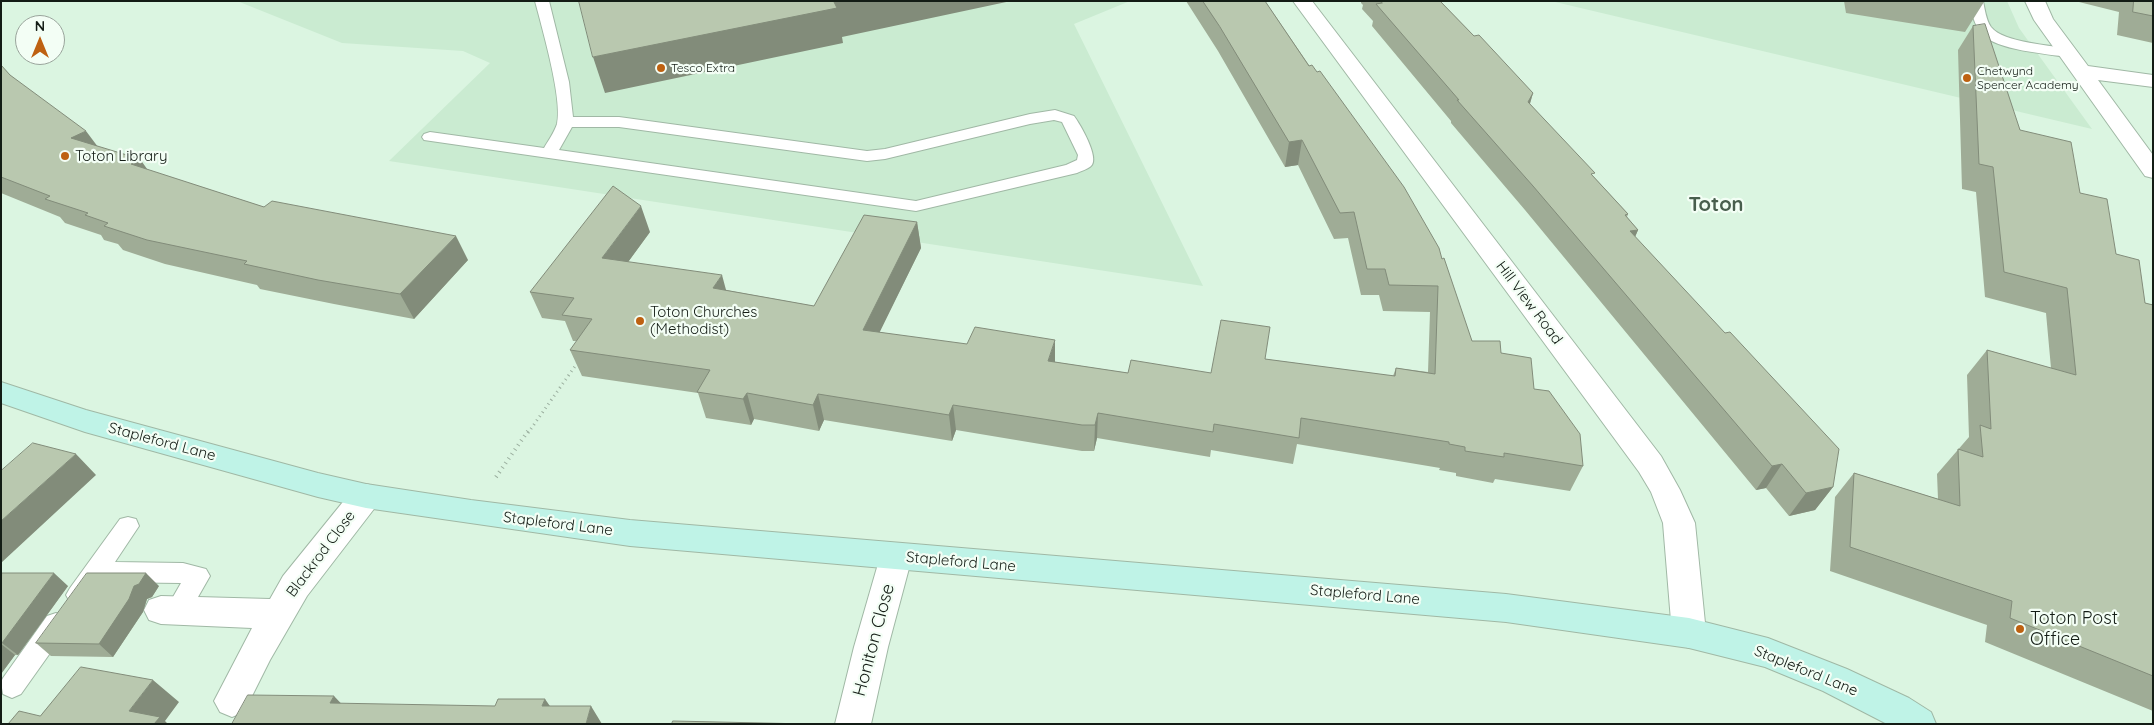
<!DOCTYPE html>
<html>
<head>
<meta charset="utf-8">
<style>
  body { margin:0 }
  #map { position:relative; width:2154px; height:725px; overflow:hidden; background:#dbf5e1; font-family:Quicksand,sans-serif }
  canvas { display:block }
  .frame { position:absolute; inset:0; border:2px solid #131c15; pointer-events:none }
  .north { position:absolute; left:15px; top:15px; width:50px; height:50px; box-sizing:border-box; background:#f3fef5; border:1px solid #99a49b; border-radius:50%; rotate:0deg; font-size:14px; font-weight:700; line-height:20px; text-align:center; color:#131c15 }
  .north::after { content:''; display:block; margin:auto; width:18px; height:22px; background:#be6111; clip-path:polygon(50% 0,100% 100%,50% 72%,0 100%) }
</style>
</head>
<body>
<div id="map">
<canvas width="2154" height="725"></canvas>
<div class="frame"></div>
<div class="north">N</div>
</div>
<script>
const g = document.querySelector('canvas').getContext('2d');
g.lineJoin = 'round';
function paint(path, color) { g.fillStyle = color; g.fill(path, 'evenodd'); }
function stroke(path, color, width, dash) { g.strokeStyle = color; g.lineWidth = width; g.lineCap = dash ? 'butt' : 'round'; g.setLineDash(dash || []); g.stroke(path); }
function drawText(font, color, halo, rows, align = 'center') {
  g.font = font + ' Quicksand,sans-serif'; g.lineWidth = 4.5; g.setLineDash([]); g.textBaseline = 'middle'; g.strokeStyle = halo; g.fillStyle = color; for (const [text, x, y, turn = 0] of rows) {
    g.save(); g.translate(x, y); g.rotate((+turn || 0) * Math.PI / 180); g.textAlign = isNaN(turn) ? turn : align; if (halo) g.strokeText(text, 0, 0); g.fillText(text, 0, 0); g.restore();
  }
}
paint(new Path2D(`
  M237 1H1130L1074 24 1203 286 389 161 490 63 463 51 342 43Z
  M1551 1H2007L2019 28 2092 129Z`), '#caebd1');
const service = new Path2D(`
  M535 1H549L569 82 573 117H619L867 151 885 149 1030 114 1055 110 1074 116C1080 124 1100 158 1091 166 1088 169 1081 171 1077 173L916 211 424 140 422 137 424 134 430 132 544 148C548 141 554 133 557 124 563 100 542 28 535 1ZM1054 120 1062 122 1078 155 1077 160 1066 165 916 201 559 150 572 127H619L867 161 885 159 1030 124Z
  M1969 1H1983C1985 10 1986 20 1991 27 2003 43 2054 45 2073 50L2075 53 2073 56 2068 57C2047 54 1996 50 1982 34 1974 25 1972 13 1969 1Z
  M128 517 136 519 139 526 115 562 183 563 206 569 210 576 186 618 177 621 168 618 165 611 181 583 101 582C92 595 88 609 70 602L66 595 70 588 120 519Z
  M56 613 65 616 68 624 65 632 21 694 12 698 3 694 1 682 3 678 47 616Z`);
const minor = new Path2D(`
  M1293 1H1312L1661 456 1680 490 1695 523 1706 633 1701 643 1689 648 1677 643 1672 633 1663 523 1651 492 1639 472Z
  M2025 1H2045L2053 19 2088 66 2153 75V87L2098 80 2153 155V178L2145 176 2034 20Z
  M366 484 377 487 381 496 377 505 307 596 270 660 244 712 232 717 220 712 214 701 252 628 161 624 149 620 144 610 149 600 161 596 270 599 283 576 355 487Z
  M896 544 907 548 912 557 888 647 871 724H835L854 647 880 557 885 548Z`);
const secondary = new Path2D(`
  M1 382 86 410 318 473 366 484 471 500 630 520 1506 594 1689 618 1768 638 1847 669 1909 698 1931 712 1936 724H1887L1823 691 1765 667 1689 648 1506 622 630 546 366 508 318 497 85 432 1 403Z`);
stroke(service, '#a0b8a5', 2);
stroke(minor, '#a0b8a5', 2);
stroke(secondary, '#a0b8a5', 2);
stroke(new Path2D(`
  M528 433 578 362`), '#9aae9e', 3, [1, 4]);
stroke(new Path2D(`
  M496 477 528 431`), '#9aae9e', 4, [1, 4.5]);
paint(service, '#fff');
paint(minor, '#fff');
paint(secondary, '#bff3e7');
paint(new Path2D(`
  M1186 1H1265L1442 259 1472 341 1501 353 1534 389 1583 466 1570 491 1495 479 1493 483 1456 476V473L1439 470 1440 468 1297 444 1293 464 1211 450 1210 457 1097 438 1094 451H1082L956 430 952 441 824 420 819 431 754 419 751 425 706 418 698 393 582 376 570 350 577 341H573L565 321 542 318 530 292 650 232 628 262 726 290 814 306 917 222 921 248 879 332 1055 362 1128 373H1211L1265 359 1393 376 1396 368 1428 372 1430 312 1383 311 1379 295H1361L1348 238 1334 239 1298 165 1285 167 1218 51Z
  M1361 1H1440L1474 36 1533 93 1530 104 1594 177 1628 214 1627 217 1638 230 1635 237 1833 487 1815 510 1789 516 1766 488 1756 490 1525 210 1451 123V121L1372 26 1373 21 1362 9 1363 5 1361 3Z
  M1844 1H1983L1984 2 1965 32 1846 13Z
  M2075 1H2153V43L2117 35 2119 12Z
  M1973 26 2020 130 2080 193 2145 303 2153 305V711L1985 642 1987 625 1830 571 1835 497 1854 473 1938 499 1937 474 1969 437 1967 375 1987 350 2051 368 2046 313 1985 297 1976 192 1962 189 1958 50Z
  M1 65 10 75 97 146 148 170 264 207 468 260 414 319 334 304 260 289 257 285 165 264 123 250 118 244 104 240 101 235 65 223 60 217 1 193Z
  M1 574 68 586 18 655H15L1 674Z
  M159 586 152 597 147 599 143 612 113 657 51 656 36 643Z`), '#9fac96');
paint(new Path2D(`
  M838 1H1011L842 37 843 43 605 93 593 57Z
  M1533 93 1526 116 1528 102Z
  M86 131 104 155 71 138Z
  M1302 140 1298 165 1285 167 1289 142Z
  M140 159 157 183 131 164Z
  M641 206 650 232 612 284 602 258Z
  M917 222 921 248 868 356 863 330Z
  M1638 230 1628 253 1630 231Z
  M456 236 468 260 414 319 400 294Z
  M722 275 729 301 713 288Z
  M1055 340V366L1048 361Z
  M747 393 754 419 751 425 743 399Z
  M818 394 824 420 819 431 813 405Z
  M953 405 956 430 952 441 949 415Z
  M1098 413 1097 438 1094 451 1095 425Z
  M76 454 96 475 1 563V521Z
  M1782 464 1766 488 1756 490 1772 466Z
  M1833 487 1815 510 1789 516 1806 493Z
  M54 573 68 586 18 655 2 643Z
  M146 573 159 586 152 597 147 599 143 612 113 657 99 644 134 586Z
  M1 644 15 655 1 674Z
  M153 680 179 702 165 721 168 724H144L129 711Z
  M334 696 353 716 330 703Z
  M545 699 559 719 542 706Z
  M591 706 602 724H586Z`), '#828c7a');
const building = new Path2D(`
  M579 1H838L834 2 837 8 593 57Z
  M1203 1H1265L1309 66 1312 65 1317 72 1320 71 1404 187 1439 248 1442 259 1444 258 1472 341H1500L1501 353 1531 358 1534 389 1549 391 1580 434 1583 466 1504 453V457L1465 451V447L1449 444V442L1301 418 1299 438 1214 424 1213 432 1098 413 1095 425H1082L953 405 949 415 818 394 813 405 747 393 743 399 697 392 710 370 570 350 592 319 562 315 574 298 530 292 613 186 641 206 602 258 722 275 713 288 814 306 864 215 917 222 863 330 967 344 975 327 1055 340 1048 361 1128 373 1131 360 1211 373 1221 320 1270 327 1265 359 1395 376 1396 368 1435 374 1438 286 1389 285 1385 269H1367L1354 212 1340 213 1302 140 1289 142 1220 27Z
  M1380 1H1440L1474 36 1479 35 1533 93 1528 102 1595 173 1591 174 1628 214 1625 215 1638 230 1630 231 1725 333 1730 332 1839 449 1833 487 1806 493 1782 464 1772 466 1533 186 1457 100H1459L1376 4 1382 3Z
  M2134 1H2153V16L2133 12Z
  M1985 24 2020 130 2071 142 2080 193 2107 199 2116 254 2139 260 2145 303 2153 305V676L2010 618 2012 601 1850 547 1854 473 1960 506 1958 449 1983 457 1980 425 1991 429 1987 350 2076 375 2067 288 2004 272 1993 167 1979 164 1973 26Z
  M1 65 10 75 86 131 71 138 140 159 131 164 264 207 272 201 456 236 400 294 318 280 244 264 247 261 147 240 104 226 108 223 85 215 88 213 45 199 50 196 1 177Z
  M33 443 76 454 1 521V471Z
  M2 573H54L2 643H1Z
  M87 573H146L139 584 134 586 129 599 99 644 36 643Z
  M81 667 153 680 129 711 160 717 154 724H8L19 711 40 716Z
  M248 695 334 696 330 703 495 706 498 699H545L542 706H591L586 724H232Z
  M673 721 808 724H672Z`);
paint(building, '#b9c8af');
stroke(building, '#828c7a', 1);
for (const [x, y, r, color] of [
  [661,68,5,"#be6111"],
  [1967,78,5,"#be6111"],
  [65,156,5,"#be6111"],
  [640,321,5,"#be6111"],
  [2020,629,5,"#be6111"]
]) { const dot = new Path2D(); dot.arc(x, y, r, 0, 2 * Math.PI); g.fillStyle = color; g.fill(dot); stroke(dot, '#f3fef5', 2); }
drawText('12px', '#131c15', '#f3fef5', [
  ["Tesco Extra",671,68],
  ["Chetwynd",1977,71],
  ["Spencer Academy",1977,85]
], 'left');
drawText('15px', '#131c15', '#f3fef5', [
  ["Toton Library",75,156],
  ["Toton Churches",650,312],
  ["(Methodist)",650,329]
], 'left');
drawText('15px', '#131c15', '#f3fef5', [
  ["Hill View Road",1529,303,53],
  ["Stapleford Lane",162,442,15],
  ["Stapleford Lane",558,524,7],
  ["Blackrod Close",321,554,-53],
  ["Stapleford Lane",961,562,5],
  ["Stapleford Lane",1365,595,5],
  ["Stapleford Lane",1806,671,22]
]);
drawText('18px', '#131c15', '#f3fef5', [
  ["Toton Post",2030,619],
  ["Office",2030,640]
], 'left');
drawText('18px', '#131c15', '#f3fef5', [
  ["Honiton Close",874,640,-75]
]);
drawText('bold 20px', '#485e4d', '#f3fef5', [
  ["Toton",1716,205]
]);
</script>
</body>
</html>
